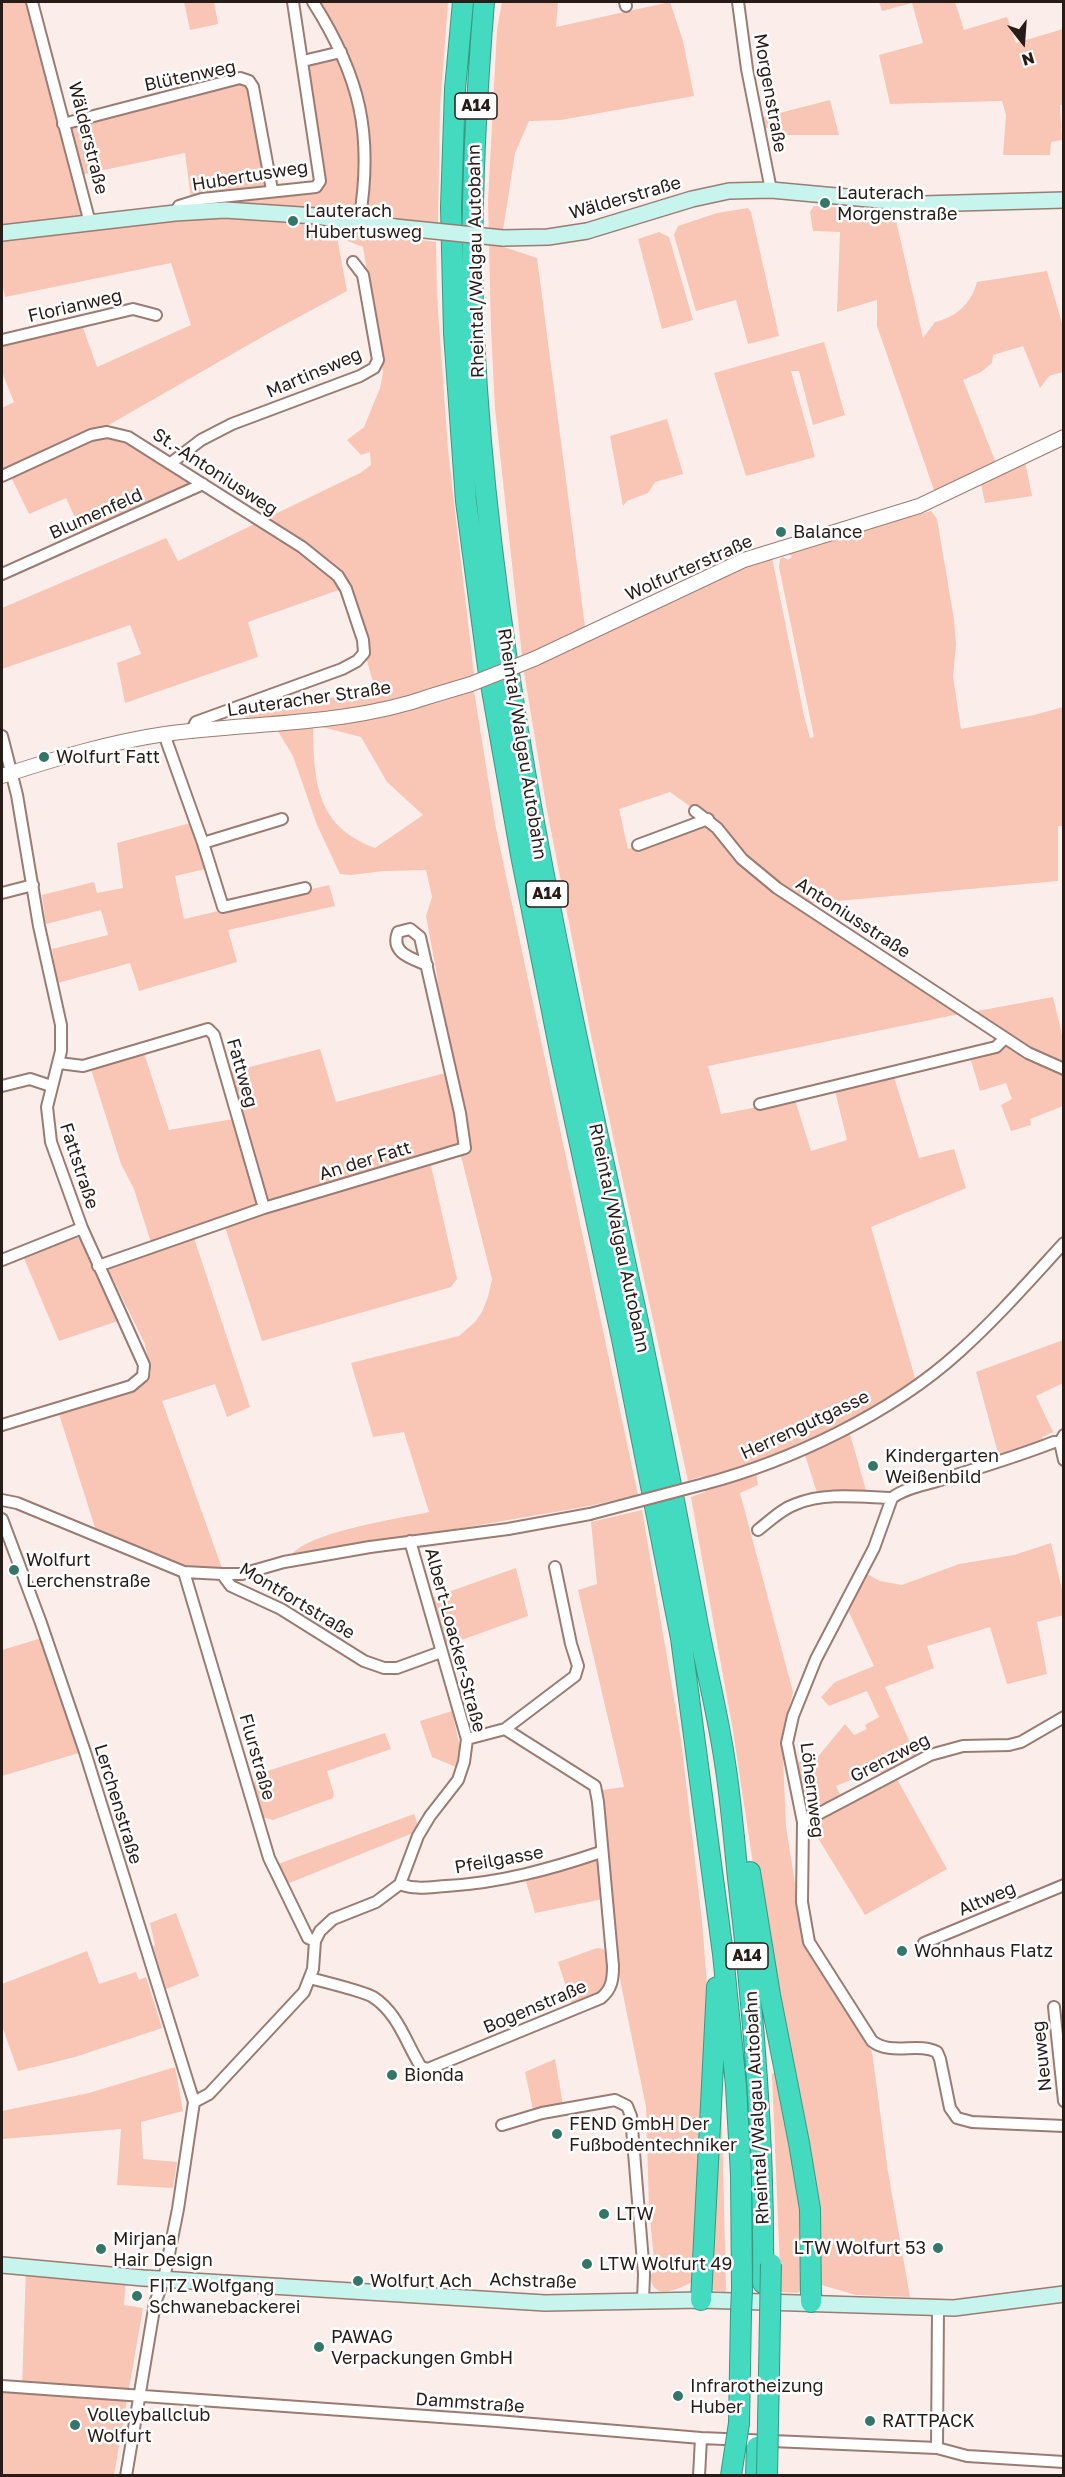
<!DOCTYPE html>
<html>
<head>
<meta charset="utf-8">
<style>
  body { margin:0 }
  #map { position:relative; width:1065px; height:2477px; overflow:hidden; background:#fbeeea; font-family:"Golos Text",sans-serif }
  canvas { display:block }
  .frame { position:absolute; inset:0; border:3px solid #271c18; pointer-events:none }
  .north { position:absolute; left:993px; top:12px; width:60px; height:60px; -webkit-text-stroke:4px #fff; paint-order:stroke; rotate:163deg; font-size:16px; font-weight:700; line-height:24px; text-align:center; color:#271c18 }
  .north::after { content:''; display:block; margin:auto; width:21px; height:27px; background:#271c18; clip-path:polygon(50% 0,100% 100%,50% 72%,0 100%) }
</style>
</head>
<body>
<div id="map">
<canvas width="1065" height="2477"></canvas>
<div class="frame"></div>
<div class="north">N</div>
</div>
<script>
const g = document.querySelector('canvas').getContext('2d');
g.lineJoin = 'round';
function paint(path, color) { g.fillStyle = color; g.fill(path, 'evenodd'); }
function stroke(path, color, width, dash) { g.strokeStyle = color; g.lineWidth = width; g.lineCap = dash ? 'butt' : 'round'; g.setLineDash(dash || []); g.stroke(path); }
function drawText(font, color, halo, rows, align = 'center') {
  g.font = font + ' "Golos Text",sans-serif'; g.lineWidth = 5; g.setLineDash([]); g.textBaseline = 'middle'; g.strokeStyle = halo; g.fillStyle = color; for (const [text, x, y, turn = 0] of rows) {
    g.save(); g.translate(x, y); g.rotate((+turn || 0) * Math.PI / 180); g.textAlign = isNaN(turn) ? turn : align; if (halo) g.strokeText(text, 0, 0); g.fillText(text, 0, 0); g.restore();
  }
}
paint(new Path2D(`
  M2 2H31L62 124 240 80 250 89 270 194 323 189 305 63 343 52 317 2H448L440 107 438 224 395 219V236L436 242 437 297 448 450 474 675 429 690 434 704 474 691 496 829 638 1495 589 1506 289 1558C304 1532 398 1519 429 1512L404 1432 373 1437 351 1363 459 1336 475 1322 482 1312 488 1297 492 1279 461 1156 431 1166 457 1279 451 1287 262 1341 224 1224 193 1235 250 1407 227 1417 215 1384 162 1401 223 1571 177 1565 97 1534 58 1411 143 1381 151 1373 145 1344 107 1267 153 1249 134 1189 121 1164 90 1066 143 1050 169 1130 239 1118 226 1073 320 1049 336 1102 449 1072 437 975 426 916 432 897 426 870 384 871 351 875 340 874 317 825 293 756 273 723 245 726 246 713 273 705 337 697 374 686 347 587 248 622 258 657 125 703 117 663 141 654 130 625 2 669V608L166 538 178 561 360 473 371 465 370 452 361 455 347 440 364 427 380 388 383 372 363 247 337 237 347 291 269 333 107 426 75 436 2 472V408L14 402 2 372V344L82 325 97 367 191 325 171 263 5 297 2 281ZM185 153 193 214 85 227 75 176ZM318 726 361 737 387 782 423 815 375 848C316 826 314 783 313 727Z
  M184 2H214L218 24 190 30Z
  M502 2H558L556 27 670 2 683 41 694 96 561 120 529 121 515 153 503 230 504 247 537 258 585 627C650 609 708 575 771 553L804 716 810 738 814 737 779 567 780 559 783 557 788 560 792 557 789 554 790 552 835 539 834 537 931 511 937 519 954 620 956 644 953 677 961 729 1034 715 1063 707 1064 826H1058V881L804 904 762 874 744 857 716 825 670 792 619 809 628 849 708 821 739 859 777 891 814 916 843 930 937 990 964 1013 708 1066 721 1114 795 1100 811 1151 847 1140 835 1091 894 1077 919 1158 954 1149 966 1188 871 1227 916 1381 872 1410 755 1464 758 1485 740 1493 793 1692 782 1735 786 1827 804 1940 872 2052 888 2172 910 2297 856 2295 818 2284 815 2279 814 2212 807 2162 770 1976 733 1731 691 1497 705 1492 702 1476 688 1481 591 1035 546 805 524 672 535 667 533 652 522 656 495 408 491 329 488 201 497 30Z
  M879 2H955L964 30 1007 17 1016 43 1063 29 1064 104 1060 105 1062 140 1051 142 1050 155H1003L1006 115 1002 101 890 104 879 55 923 43 912 3 882 11Z
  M830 100 839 135H777V128H762L761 120 764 117Z
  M814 206 894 212 923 338 935 322C956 317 971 304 977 282L1047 271 1063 327V372L1049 376 1040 388 1023 346 993 355 992 363 981 372 963 380 996 463 935 493 877 326V300L837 312 840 232 813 231 810 212Z
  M748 208 751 212 779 336 748 344 736 300 696 311 674 235 678 226 717 213Z
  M659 232 669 237 693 320 662 329 638 239Z
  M824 342 845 415 813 425 799 371H791L815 457 746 476 714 373Z
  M667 419 683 474 655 482 648 493 627 501 623 506 610 436Z
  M119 436 200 484 83 535 66 498 29 514 11 477 91 438Z
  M1025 462 1032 496 985 503 981 484Z
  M194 822 210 868 175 876 184 919 329 885 335 906 228 930 237 962 139 991 130 963 58 983 52 949 108 935 101 910 46 924 42 895 94 882 97 893 123 888 117 843Z
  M1053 997 1063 1039V1106L1030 1119 1031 1125 1011 1131 1001 1105 1012 1099 1006 1083 980 1091 970 1057 1015 1044 972 1012Z
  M75 1236 83 1241 118 1321 59 1341 23 1256Z
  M1063 1340V1383L1036 1396 1053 1432 1042 1437 1043 1442 999 1457 976 1372Z
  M850 1434 867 1494 818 1496 805 1455Z
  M642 1510 681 1740 702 1921 708 1997 693 2282C677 2289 653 2302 650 2276L655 2270 649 2208 646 2107 617 1965 602 1790 624 1787 578 1590 597 1584 591 1522Z
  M1051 1543 1063 1594 1064 1615 1037 1622 1047 1674 1007 1684 990 1627 927 1646 934 1668 885 1687 916 1756 883 1776 878 1769 836 1786 841 1797 805 1814 794 1763 816 1759 845 1724 854 1735 867 1729 865 1725 879 1717 867 1691 829 1706 821 1697 835 1682 874 1666 846 1606 865 1573 880 1581 902 1585 959 1564 1014 1555Z
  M516 1568 528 1616 445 1646 431 1598Z
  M45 1637 79 1753 2 1776V1650Z
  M452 1711 460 1748 456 1767 432 1757 420 1721Z
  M385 1733 391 1749 327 1771 334 1794 333 1798 273 1820 262 1817 254 1787 255 1775Z
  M897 1779 947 1869 865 1915 810 1825Z
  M414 1814 418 1825 413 1833 287 1884 278 1864Z
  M599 1857 603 1899 535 1913 525 1878Z
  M176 1913 199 1976 166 1989 153 1946 155 1945 150 1923Z
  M597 1948 603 1949 609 1955C609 1992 606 1992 572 2005L558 1962Z
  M87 1951 99 1984 136 1972 139 1980 146 1977 162 2028 75 2057 18 2071 2 2026V1984Z
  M555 2059 563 2105 533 2110 525 2072Z
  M175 2067 183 2111 141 2122 143 2159 177 2162 173 2188 117 2185 121 2129 2 2139V2111L89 2093Z
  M775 2072H778L805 2209 802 2288 798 2293 781 2292 772 2074Z
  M721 2080 726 2290 725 2292 711 2290Z
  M26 2267 126 2275 124 2305 143 2308 114 2475H2V2386L22 2388Z`), '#f9c5b5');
const minor = new Path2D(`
  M32 2 90 223
  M313 2C360 76 374 135 359 222
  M625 2 626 6
  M738 2 747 69 771 190
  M303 61 341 52
  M63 124 240 78 249 81 253 87 272 190
  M175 213 179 206 202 199 316 187 320 181 293 2
  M2 340 133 309 156 315
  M171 463 201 440 232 424 360 376 374 368 378 360 363 275 353 262
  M2 476 91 435 107 432 128 437 302 547 338 576 346 589 363 640 364 653 357 661 342 669 196 722 191 732
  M2 574 203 484
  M164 734 203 843 223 907 305 888
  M2 736 17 795 39 926 61 1025V1051L47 1107 51 1142 82 1228 144 1365 143 1376 131 1386 2 1425
  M695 811 717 828 742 859 777 888 1028 1053 1064 1069
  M203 843 282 819
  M638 845 708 819
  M2 893 33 885
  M59 1063 83 1066 208 1029 214 1035 264 1208
  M2 1086 30 1079 51 1086
  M760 1104 996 1047 1005 1038
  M2 1260 82 1228
  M98 1266 264 1208 465 1148 460 1113 420 937 410 929 398 932C390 953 411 958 427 965
  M1060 1442 1064 1460
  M704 1484C791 1461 892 1413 959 1352 996 1319 1030 1280 1064 1243
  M892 1498 874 1548 816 1659 793 1716 787 1743 803 1822 802 1902 809 1942 872 2041C891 2056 917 2042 937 2052L940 2059 950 2108 957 2118 972 2122 1064 2126
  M2 1500 17 1503 184 1572 222 1574H242L284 1562 370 1547 508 1529 590 1514
  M2 1519 41 1623 85 1752 194 2102 178 2209 164 2279 155 2303 126 2476
  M758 1530C770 1521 781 1509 796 1504 825 1492 861 1497 892 1498 904 1488 925 1485 940 1480 978 1468 1016 1457 1054 1442H1060L1064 1435
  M184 1572 269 1858 308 1938 315 1941
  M222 1574 231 1586 281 1609 364 1661 384 1668H397L441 1652
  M505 1729 575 1676 578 1666 571 1644 555 1567
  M803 1822 930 1755 963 1746 1009 1745 1021 1742 1064 1717
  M400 1884C415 1890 430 1887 446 1886 500 1883 551 1869 601 1852
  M924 1943 1064 1885
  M310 1978C324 1982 363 1991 373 1997 398 2013 406 2043 421 2067L428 2069 601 1998C612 1989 613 1979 613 1966L598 1802 595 1786 505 1729 467 1739
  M1054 2007 1064 2101
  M194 2102 209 2094 304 1992 313 1969 315 1941 320 1931 333 1919 376 1902 400 1884 418 1836 430 1816 458 1780 464 1762 467 1739 410 1541
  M502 2125 542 2113 615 2100 627 2106 631 2116 644 2274 643 2301
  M2 2386 497 2421 701 2438 937 2448 967 2456 1064 2462
  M937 2448 938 2308
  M699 2476 701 2438`);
const tertiary = new Path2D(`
  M534 659 744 560 919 506 1064 437
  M2 776C54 759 110 742 165 734 253 722 346 726 431 696`);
const secondary = new Path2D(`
  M2 233 175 213 225 210 316 216 395 227
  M503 238 548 237 587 231 692 199 729 191 771 190 923 204 1064 200
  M2 2265 143 2278 545 2303 701 2300 954 2308 1064 2294`);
const motorway = new Path2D(`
  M463 2 455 89 451 207 454 333 466 501 488 667 521 855 561 1056 622 1339 681 1638 723 1954 736 2086 741 2175 742 2290
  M484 2C475 113 469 225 474 337 490 674 570 1003 640 1331 660 1426 678 1521 696 1615 705 1665 718 1714 725 1763 731 1801 734 1840 738 1878 754 2013 765 2147 763 2283
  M750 1872 770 1995 799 2143 810 2209 811 2302
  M701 2300 717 1987
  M739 2423 741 2313
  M756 2476 757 2447`);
stroke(minor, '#997c74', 14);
stroke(tertiary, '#997c74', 16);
stroke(secondary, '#997c74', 18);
stroke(motorway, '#399885', 22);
stroke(minor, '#fff', 10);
stroke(tertiary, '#fff', 14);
stroke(secondary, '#c7f4ec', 15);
stroke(motorway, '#43dabf', 20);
const minorBridge = new Path2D(`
  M590 1514 704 1484`);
const tertiaryBridge = new Path2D(`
  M431 696 471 684 534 659`);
const secondaryBridge = new Path2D(`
  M395 227 503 238`);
const motorwayBridge = new Path2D(`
  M741 2313 742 2290
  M731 2476 739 2423
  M767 2476 771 2264`);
stroke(minorBridge, '#997c74', 14, []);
stroke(tertiaryBridge, '#997c74', 16, []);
stroke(secondaryBridge, '#997c74', 18, []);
stroke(motorwayBridge, '#399885', 22, []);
stroke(minorBridge, '#fff', 10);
stroke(tertiaryBridge, '#fff', 14);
stroke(secondaryBridge, '#c7f4ec', 15);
stroke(motorwayBridge, '#43dabf', 20);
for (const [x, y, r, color] of [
  [825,203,6,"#347769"],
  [293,221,6,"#347769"],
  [781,532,6,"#347769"],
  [44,757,6,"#347769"],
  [873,1466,6,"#347769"],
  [14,1570,6,"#347769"],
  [902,1951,6,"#347769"],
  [392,2075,6,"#347769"],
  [557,2134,6,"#347769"],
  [604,2214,6,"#347769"],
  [938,2248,6,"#347769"],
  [101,2249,6,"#347769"],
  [587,2264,6,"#347769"],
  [358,2281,6,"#347769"],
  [137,2296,6,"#347769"],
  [319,2347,6,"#347769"],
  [678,2396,6,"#347769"],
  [870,2421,6,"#347769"],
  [75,2425,6,"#347769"]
]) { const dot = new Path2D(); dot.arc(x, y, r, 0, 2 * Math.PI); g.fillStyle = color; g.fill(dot); stroke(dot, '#fff', 2); }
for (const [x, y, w] of [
  [476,106,42],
  [547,894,42],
  [747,1956,42]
]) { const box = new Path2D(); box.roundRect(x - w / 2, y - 13, w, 26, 4.5); g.fillStyle = '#fff'; g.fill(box); stroke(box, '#271c18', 1.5); }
drawText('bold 16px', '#271c18', null, [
  ["A14",476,106],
  ["A14",547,894],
  ["A14",747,1956]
]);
drawText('18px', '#271c18', '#fff', [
  ["Blütenweg",190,76,-12],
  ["Morgenstraße",770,93,80],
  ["Wälderstraße",88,138,76],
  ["Hubertusweg",250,176,-9],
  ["Wälderstraße",625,198,-16],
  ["Rheintal/Walgau Autobahn",476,261,-91],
  ["Florianweg",75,306,-13],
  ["Martinsweg",314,373,-23],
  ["St.-Antoniusweg",215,472,33],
  ["Blumenfeld",96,514,-24],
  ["Wolfurterstraße",689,568,-24],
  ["Lauteracher Straße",309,699,-8],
  ["Rheintal/Walgau Autobahn",522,744,81],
  ["Antoniusstraße",853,918,33],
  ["Fattweg",242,1073,74],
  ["An der Fatt",365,1161,-17],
  ["Fattstraße",79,1166,72],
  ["Rheintal/Walgau Autobahn",619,1238,78],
  ["Herrengutgasse",805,1425,-25],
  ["Montfortstraße",297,1601,31],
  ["Albert-Loacker-Straße",455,1640,75],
  ["Flurstraße",257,1757,74],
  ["Grenzweg",890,1758,-27],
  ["Löhernweg",812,1790,83],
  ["Lerchenstraße",118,1804,73],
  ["Pfeilgasse",499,1860,-10],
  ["Altweg",987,1899,-23],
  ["Bogenstraße",535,2007,-23],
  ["Neuweg",1042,2056,-96],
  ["Rheintal/Walgau Autobahn",757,2108,-93],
  ["Achstraße",533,2281,2],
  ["Dammstraße",470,2403,4]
]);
drawText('18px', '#271c18', '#fff', [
  ["Lauterach",837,193],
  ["Morgenstraße",837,214],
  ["Lauterach",305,211],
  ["Hubertusweg",305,232],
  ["Balance",793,532],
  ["Wolfurt Fatt",56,757],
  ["Kindergarten",885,1456],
  ["Weißenbild",885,1477],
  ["Wolfurt",26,1560],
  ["Lerchenstraße",26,1581],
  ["Wohnhaus Flatz",914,1951],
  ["Bionda",404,2075],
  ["FEND GmbH Der",569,2124],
  ["Fußbodentechniker",569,2145],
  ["LTW",616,2214],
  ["Mirjana",113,2239],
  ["Hair Design",113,2260],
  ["LTW Wolfurt 53",926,2248,"right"],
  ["LTW Wolfurt 49",599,2264],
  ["Wolfurt Ach",370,2281],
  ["FITZ Wolfgang",149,2286],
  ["Schwanebackerei",149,2307],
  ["PAWAG",331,2337],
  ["Verpackungen GmbH",331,2358],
  ["Infrarotheizung",690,2386],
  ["Huber",690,2407],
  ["Volleyballclub",87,2415],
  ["Wolfurt",87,2436],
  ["RATTPACK",882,2421]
], 'left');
</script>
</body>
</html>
